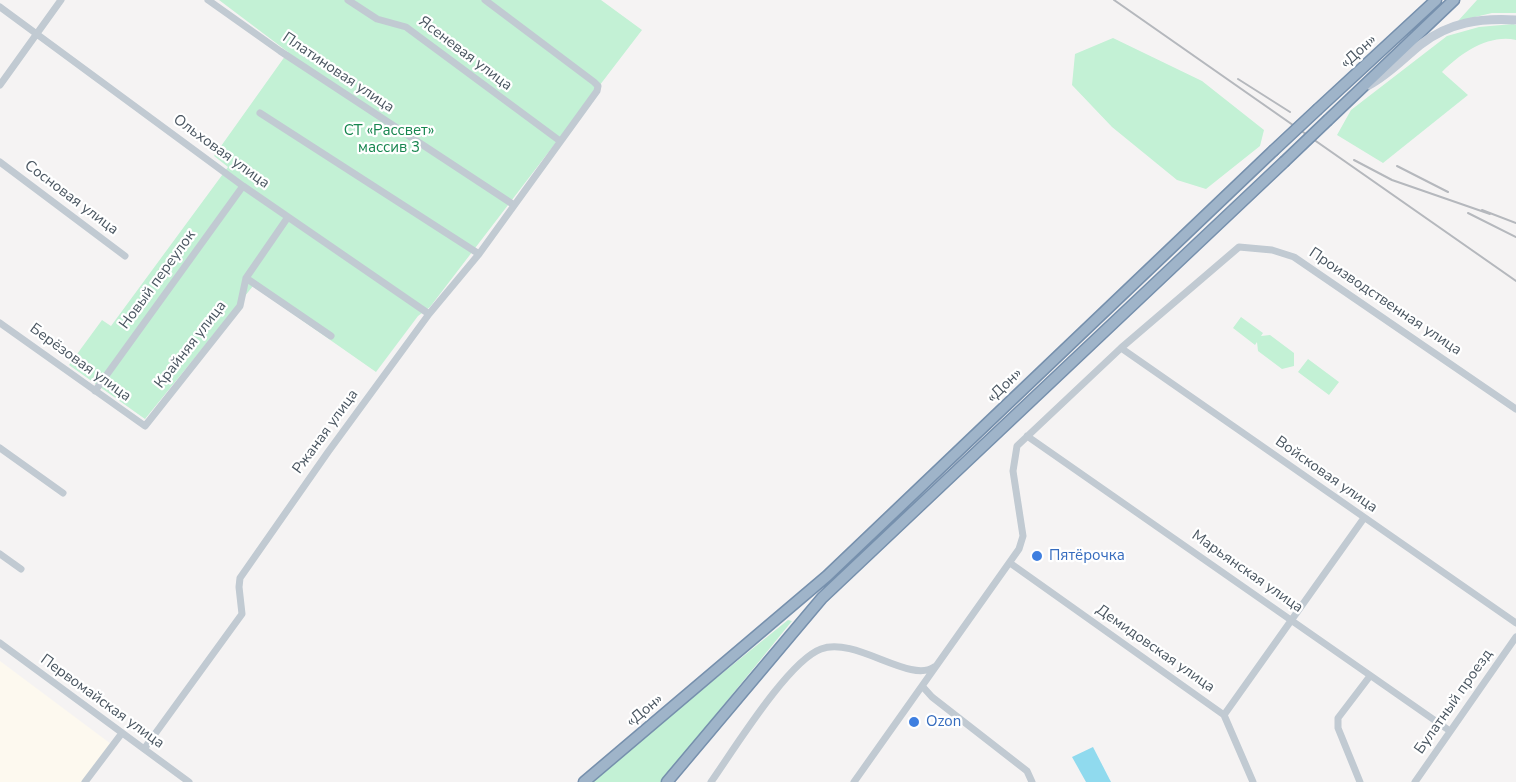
<!DOCTYPE html>
<html>
<head>
<meta charset="utf-8">
<style>
  body { margin:0 }
  canvas { display:block; background:#f5f3f3 }
</style>
</head>
<body>
<canvas width="1516" height="782"></canvas>
<script>
const g = document.querySelector('canvas').getContext('2d');
g.lineJoin = 'round';
function paint(path, color) { g.fillStyle = color; g.fill(path, 'evenodd'); }
function stroke(path, color, width, dash) { g.strokeStyle = color; g.lineWidth = width; g.lineCap = dash ? 'butt' : 'round'; g.setLineDash(dash || []); g.stroke(path); }
function drawText(font, color, halo, rows, align = 'center') {
  g.font = font + ' "Nunito Sans",sans-serif'; g.lineWidth = 4.5; g.setLineDash([]); g.textBaseline = 'middle'; g.strokeStyle = halo; g.fillStyle = color; for (const [text, x, y, turn = 0] of rows) {
    g.save(); g.translate(x, y); g.rotate((+turn || 0) * Math.PI / 180); g.textAlign = isNaN(turn) ? turn : align; if (halo) g.strokeText(text, 0, 0); g.fillText(text, 0, 0); g.restore();
  }
}
paint(new Path2D(`
  M0 661 111 744 83 782H0Z`), '#fdf9ef');
paint(new Path2D(`
  M219 0H601L642 30 430 307 418 316 376 372 253 286 145 419 69 365 102 320 111 326 228 167 214 156 288 52Z
  M1477 0H1516V13H1492L1458 21Z
  M1513 24 1516 25V40C1489 34 1461 53 1442 72L1468 95 1383 163 1337 135 1351 110 1447 36 1479 27Z
  M1113 38 1202 81 1264 130 1260 146 1206 189 1177 180 1112 127 1072 85 1075 54Z
  M1241 317 1263 333 1261 336 1270 335 1294 353V366L1282 369 1258 351 1257 342 1255 345 1233 328Z
  M1308 359 1339 382 1329 395 1298 372Z
  M788 620 792 621 661 782H588Z`), '#c3f1d5');
paint(new Path2D(`
  M1093 747 1111 782H1086L1072 757Z`), '#90daee');
const trunk = new Path2D(`
  M1318 109 1436 0
  M1328 120 1454 0
  M584 782 827 576 1273 151
  M667 782 822 598 1284 162`);
stroke(trunk, '#7690ad', 13);
stroke(new Path2D(`
  M208 0 280 51 514 205
  M348 0 377 19 406 27 560 141
  M0 7 243 186 429 314
  M0 85 61 0
  M260 113 479 254
  M0 162 125 256
  M246 278 331 336
  M0 323 145 426 240 306 246 278 288 217
  M1121 348 1516 623
  M95 391 243 186
  M1027 436 1450 731
  M0 448 63 493
  M0 554 21 569
  M1010 563 1224 715 1253 782
  M0 643 189 782
  M923 687 932 697 1027 771 1032 782
  M1224 715 1364 518
  M144 749 242 614 239 587 240 578 328 452 429 314 479 254 597 91 598 86 594 82 485 0
  M85 782 122 733
  M711 782C733 751 788 661 821 649 855 636 910 684 934 667
  M854 782 1019 549 1023 536 1013 471 1017 446 1121 348 1239 247 1272 250 1294 257 1516 409
  M1360 782 1338 728V718L1370 676
  M1415 782 1516 637`), '#c1cad2', 7);
stroke(new Path2D(`
  M1369 85C1388 75 1404 58 1420 45 1449 22 1480 18 1516 20`), '#c1cbd6', 9);
stroke(trunk, '#9fb4c9', 10);
stroke(new Path2D(`
  M1114 0 1516 281
  M1238 79 1290 112
  M1354 160 1392 180 1490 214
  M1397 166 1448 192
  M1482 210 1516 223
  M1468 213 1516 237`), '#b5b8bd', 2);
const trunkBridge = new Path2D(`
  M1273 151 1318 109
  M1284 162 1328 120`);
stroke(trunkBridge, '#7690ad', 13, []);
stroke(trunkBridge, '#9fb4c9', 10);
for (const [x, y, r, color] of [
  [1037,556,6,"#3f7fe0"],
  [914,722,6,"#3f7fe0"]
]) { const dot = new Path2D(); dot.arc(x, y, r, 0, 2 * Math.PI); g.fillStyle = color; g.fill(dot); stroke(dot, '#fff', 2); }
drawText('15px', '#4a5661', '#fff', [
  ["«Дон»",1359,52,-42],
  ["Ясеневая улица",465,54,37],
  ["Платиновая улица",338,73,34],
  ["Ольховая улица",221,152,36],
  ["Сосновая улица",71,198,37],
  ["Новый переулок",158,280,-54],
  ["Производственная улица",1385,302,34],
  ["Крайняя улица",191,345,-52],
  ["Берёзовая улица",80,363,36],
  ["«Дон»",1005,386,-44],
  ["Ржаная улица",326,432,-54],
  ["Войсковая улица",1326,475,35],
  ["Марьянская улица",1247,572,35],
  ["Демидовская улица",1155,649,35],
  ["Первомайская улица",102,702,36],
  ["Булатный проезд",1454,702,-55],
  ["«Дон»",645,711,-40]
]);
drawText('15px', '#17864f', '#fff', [
  ["СТ «Рассвет»",389,131],
  ["массив 3",389,148]
]);
drawText('15px', '#366cbe', '#fff', [
  ["Пятёрочка",1049,556],
  ["Ozon",926,722]
], 'left');
</script>
</body>
</html>
